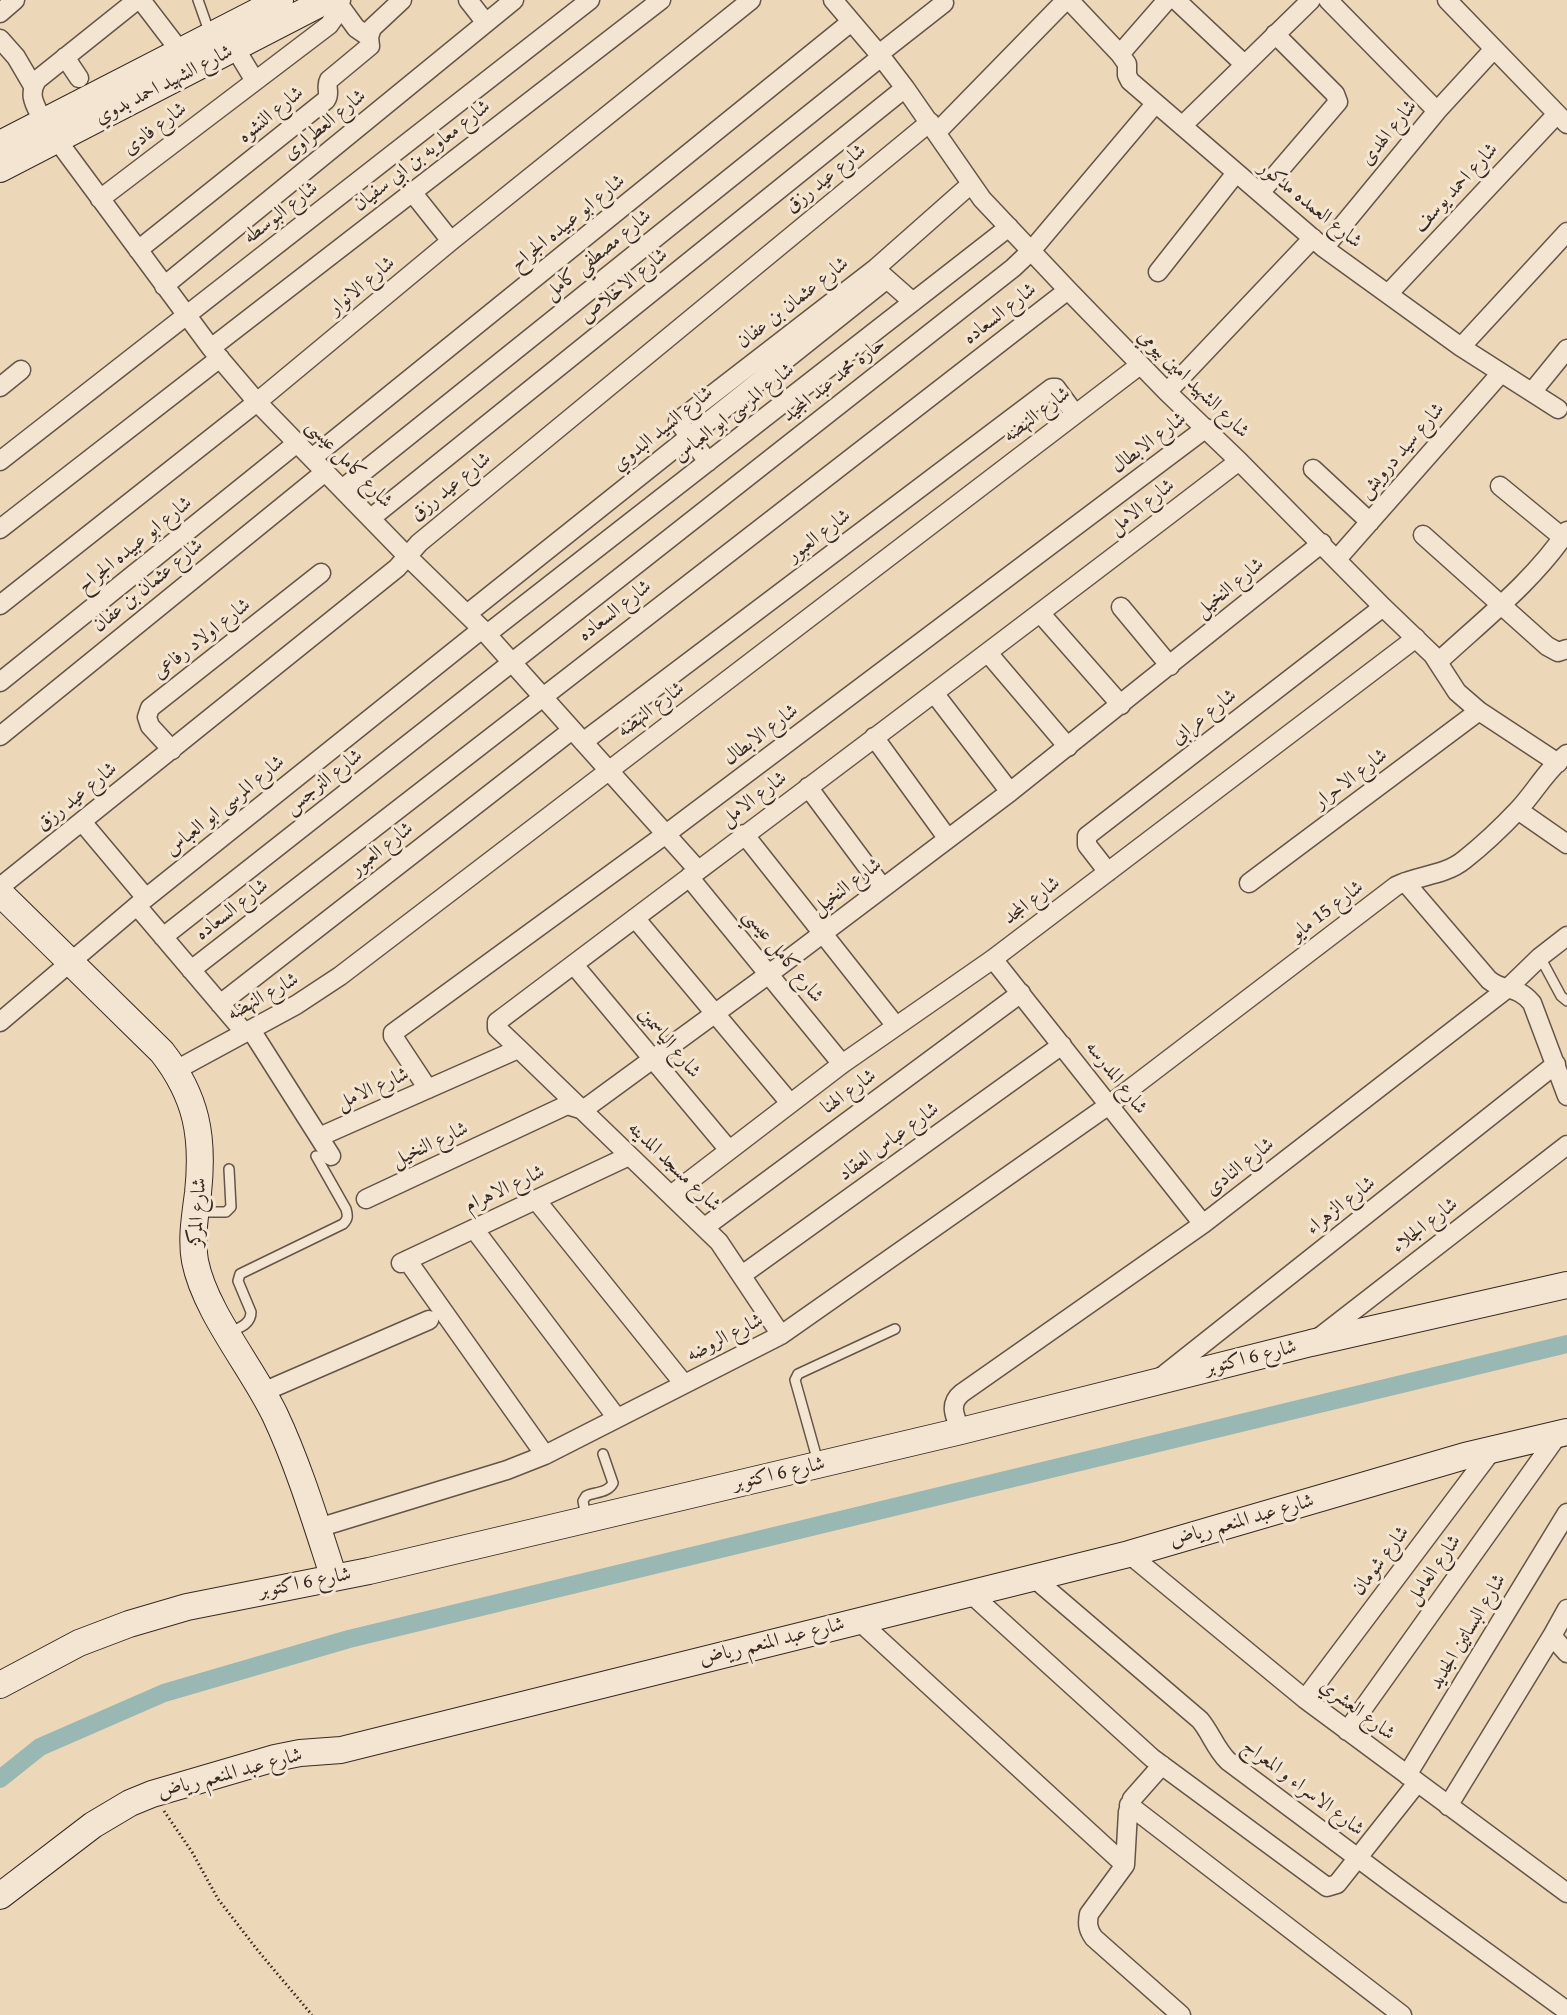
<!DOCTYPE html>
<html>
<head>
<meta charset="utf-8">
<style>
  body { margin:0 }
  canvas { display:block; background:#ecd7b8 }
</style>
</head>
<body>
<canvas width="1567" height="2015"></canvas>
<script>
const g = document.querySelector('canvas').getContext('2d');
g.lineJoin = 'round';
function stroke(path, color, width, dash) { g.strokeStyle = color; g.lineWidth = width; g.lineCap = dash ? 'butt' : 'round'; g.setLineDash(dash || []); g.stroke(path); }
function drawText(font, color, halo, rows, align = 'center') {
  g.font = font + ' "Gentium Book Plus",Amiri,serif'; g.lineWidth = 6; g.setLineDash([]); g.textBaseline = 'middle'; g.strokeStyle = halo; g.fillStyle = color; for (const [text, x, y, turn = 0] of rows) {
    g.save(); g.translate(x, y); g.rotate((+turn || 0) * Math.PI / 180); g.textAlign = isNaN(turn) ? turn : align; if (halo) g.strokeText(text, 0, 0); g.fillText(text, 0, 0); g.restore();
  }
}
stroke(new Path2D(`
  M0 1779 40 1747 164 1693 349 1639 1567 1344`), '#99b8b3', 18);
const lane = new Path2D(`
  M198 0 210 34
  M1540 957 1561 996 1567 1001
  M198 1212H226L231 1207 229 1169
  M228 1333C238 1328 251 1325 251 1312L238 1281 240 1274 343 1224C348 1219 348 1216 346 1209L316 1156
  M818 1462 795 1380 798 1374 895 1329
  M586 1517 583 1501 586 1496C595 1492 608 1493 613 1483L603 1454`);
const street = new Path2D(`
  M137 0 37 80C27 96 36 106 43 121L211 348 257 402 407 556 482 629 698 870
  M141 0 180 51
  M468 0 486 23
  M833 0 879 54 905 88 982 199 1068 290 1167 392 1239 461 1383 607 1433 655 1457 692 1479 711 1558 763
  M1069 0 1120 54 1127 64V75L1130 81 1324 248 1461 347 1558 409
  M1176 0 1244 64
  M1328 0 1437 111
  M1447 0 1567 124
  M340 6 356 28 369 37
  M0 13 15 0
  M0 39 16 57 33 86
  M235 48 255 81
  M879 54 944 3
  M1120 54 1167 0
  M65 57 79 78
  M1182 126 1311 0
  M937 132 1066 0
  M412 192 451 241
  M1260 193 1338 102 1335 94 1275 34
  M100 199 329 25 336 15 341 0
  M1324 248 1437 111 1493 50
  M138 250 326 100C331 93 325 87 329 80L370 46 369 37 372 28 402 0
  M879 272 913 302
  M1158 272 1236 173
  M164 286 514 0
  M1388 294 1557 114
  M1461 347 1567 232
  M211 348 661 0
  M0 387 21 370
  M1167 392 1313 238
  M1532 392 1567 349
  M312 458 851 22
  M0 461 590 0
  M708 462 678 421 876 268 971 184
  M1313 469 1370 522
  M1500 486 1556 532 1567 538
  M342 489 881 57
  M371 518 905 88
  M0 529 220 358
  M1423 535 1547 646 1558 652 1567 649
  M1337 559 1501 373
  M0 605 257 402 451 241 751 0
  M1121 607 1170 666
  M467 614 887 279
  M1041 614 1121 705
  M487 634 1009 227
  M988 653 1068 747
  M1438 662C1481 622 1535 580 1567 531
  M0 682 297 443
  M934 693 1010 792
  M0 736 325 472
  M874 737 948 839
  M583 742 1052 388H1056L1075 414
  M172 750 150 726 147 717 150 708 321 573
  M808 787 883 888
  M1518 810 1567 844
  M83 823 146 898
  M744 834 896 1026
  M1108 872 1087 845V836L1383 607
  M689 877 842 1064
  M1405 882 1489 980C1505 993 1516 984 1532 1003L1567 1096
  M1249 883 1479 711
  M0 887 397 568 419 543 930 122
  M137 906 245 1033
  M635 918 790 1103
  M163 937 1013 268 1031 251 1155 104
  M993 959 1203 1224
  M574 965 729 1150
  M191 970 1068 290
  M220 1004 572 730
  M0 1022 146 898 482 629
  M251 1030 331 1156
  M517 1047 719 1242 781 1335
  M176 1070 296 1005 340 976 1140 365
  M428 1089 393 1036V1033L666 834 1206 428
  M319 1137 516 1050 517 1047 497 1028V1022C745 835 993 650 1239 461
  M671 1195 842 1064 993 959 1416 638
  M366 1199 567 1105 583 1110 769 974 1010 792 1322 543
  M536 1200 684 1384
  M705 1227 1021 993
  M474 1229 617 1418
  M407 1260 545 1455
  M401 1263 629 1156
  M742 1275 1062 1045
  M1317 1339 1567 1145
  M1160 1378 1556 1064
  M263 1392 429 1320
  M961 1431C955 1417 948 1404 962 1393L1203 1224 1508 988 1540 957 1567 936
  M318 1528 507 1470 545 1455 781 1335 1109 1105 1396 886C1418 875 1444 876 1464 860 1483 845 1502 827 1518 810 1535 792 1547 769 1567 754
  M1129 1554 1305 1699 1567 1893
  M1034 1578 1200 1720C1211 1733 1215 1748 1228 1761L1394 1885 1567 2011
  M969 1592 1152 1758 1327 1887 1337 1884 1417 1783
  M858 1620 1125 1865
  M1552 1636 1567 1653
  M1305 1699 1493 1449
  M1347 1731 1558 1435
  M1162 1765 1132 1799 1128 1812 1125 1865 1089 1914C1087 1924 1088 1930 1094 1938L1181 2015
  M1407 1775 1567 1513
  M1129 1805 1402 2015
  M1448 1806 1552 1636 1567 1609`);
const secondary = new Path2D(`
  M0 144 280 0
  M0 169 327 0
  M0 893 162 1052C197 1097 204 1137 198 1193 195 1216 191 1239 195 1261 205 1312 252 1367 275 1415 299 1466 316 1523 334 1578
  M0 1685 79 1643 129 1624 187 1607 369 1571 961 1431 1311 1343 1567 1285
  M0 1896 93 1825 130 1803 152 1794 275 1758 300 1753 341 1750 1129 1554 1465 1456 1567 1432`);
stroke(lane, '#655448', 12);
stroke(street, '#655448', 21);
stroke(secondary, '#382922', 28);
stroke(new Path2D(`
  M164 1811 192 1852 218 1899 259 1952 312 2015`), '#382922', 3, [1.5, 3]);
stroke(lane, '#f3e5d1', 9);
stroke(street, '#f3e5d1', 18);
stroke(secondary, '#f3e5d1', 26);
drawText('20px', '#382922', '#f3e5d1', [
  ["شارع الشهيد احمد بدوي",164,85,-27],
  ["شارع النشوه",271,115,-39],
  ["شارع العطراوى",325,125,-39],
  ["شارع فادى",155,129,-37],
  ["شارع الهدى",1389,133,-51],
  ["شارع معاويه بن ابي سفيان",422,156,-38],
  ["شارع عيد رزق",826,179,-39],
  ["شارع احمد يوسف",1456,188,-47],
  ["شارع العمده مدكور",1310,205,39],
  ["شارع البوسطه",281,213,-38],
  ["شارع ابو عبيده الجراح",568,223,-39],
  ["شارع مصطفي كامل",598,255,-39],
  ["شارع الانوار",362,286,-40],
  ["شارع الاخلاص",624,286,-39],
  ["شارع عثمان بن عفان",793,303,-38],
  ["شارع السعاده",1000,314,-38],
  ["حارة محمد عبد المجيد",834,380,-38],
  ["شارع الشهيد امين بيومي",1193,384,44],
  ["شارع المرسى ابو العباس",734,413,-38],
  ["شارع النهضه",1037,415,-37],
  ["شارع السيد البدوي",663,429,-39],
  ["شارع الابطال",1149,443,-37],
  ["شارع سيد درويش",1402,451,-49],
  ["شارع كامل عيسى",349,464,46],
  ["شارع عيد رزق",451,487,-39],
  ["شارع الامل",1142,507,-38],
  ["شارع العبور",819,536,-37],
  ["شارع ابو عبيده الجراح",135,545,-39],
  ["شارع عثمان بن عفان",148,586,-39],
  ["شارع النخيل",1230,588,-39],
  ["شارع السعاده",615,611,-38],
  ["شارع اولاد رفاعى",202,639,-38],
  ["شارع النهضه",651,710,-37],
  ["شارع عرابى",1204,717,-38],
  ["شارع الابطال",761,735,-37],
  ["شارع الاحرار",1351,779,-37],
  ["شارع النرجس",324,782,-38],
  ["شارع عيد رزق",77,797,-39],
  ["شارع الامل",754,799,-37],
  ["شارع المرسى ابو العباس",225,806,-39],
  ["شارع العبور",382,849,-38],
  ["شارع النخيل",847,887,-37],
  ["شارع المجد",1032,901,-37],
  ["شارع السعاده",232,910,-38],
  ["شارع 15 مايو",1327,911,-37],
  ["شارع كامل عيسي",783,956,51],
  ["شارع النهضه",263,997,-29],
  ["شارع الياسمين",669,1043,50],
  ["شارع المدرسه",1116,1078,52],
  ["شارع الامل",373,1089,-24],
  ["شارع الهنا",849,1092,-36],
  ["شارع عباس العقاد",889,1142,-36],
  ["شارع النخيل",430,1145,-25],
  ["شارع مسجد المدينه",674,1167,44],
  ["شارع النادى",1240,1167,-38],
  ["شارع الاهرام",505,1189,-25],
  ["شارع الزهراء",1341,1206,-38],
  ["شارع المركز",198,1212,-86],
  ["شارع الجلاء",1425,1226,-38],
  ["شارع الروضه",725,1338,-27],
  ["شارع 6 اكتوبر",1251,1358,-14],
  ["شارع 6 اكتوبر",779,1474,-13],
  ["شارع عبد المنعم رياض",1242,1521,-16],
  ["شارع شومان",1381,1561,-53],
  ["شارع العامل",1434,1570,-55],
  ["شارع 6 اكتوبر",305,1583,-11],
  ["شارع البساتين الجديد",1468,1632,-59],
  ["شارع عبد المنعم رياض",772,1642,-14],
  ["شارع العشري",1357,1710,37],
  ["شارع عبد المنعم رياض",230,1774,-15],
  ["شارع الاسراء و المعراج",1303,1788,37]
]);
</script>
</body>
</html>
